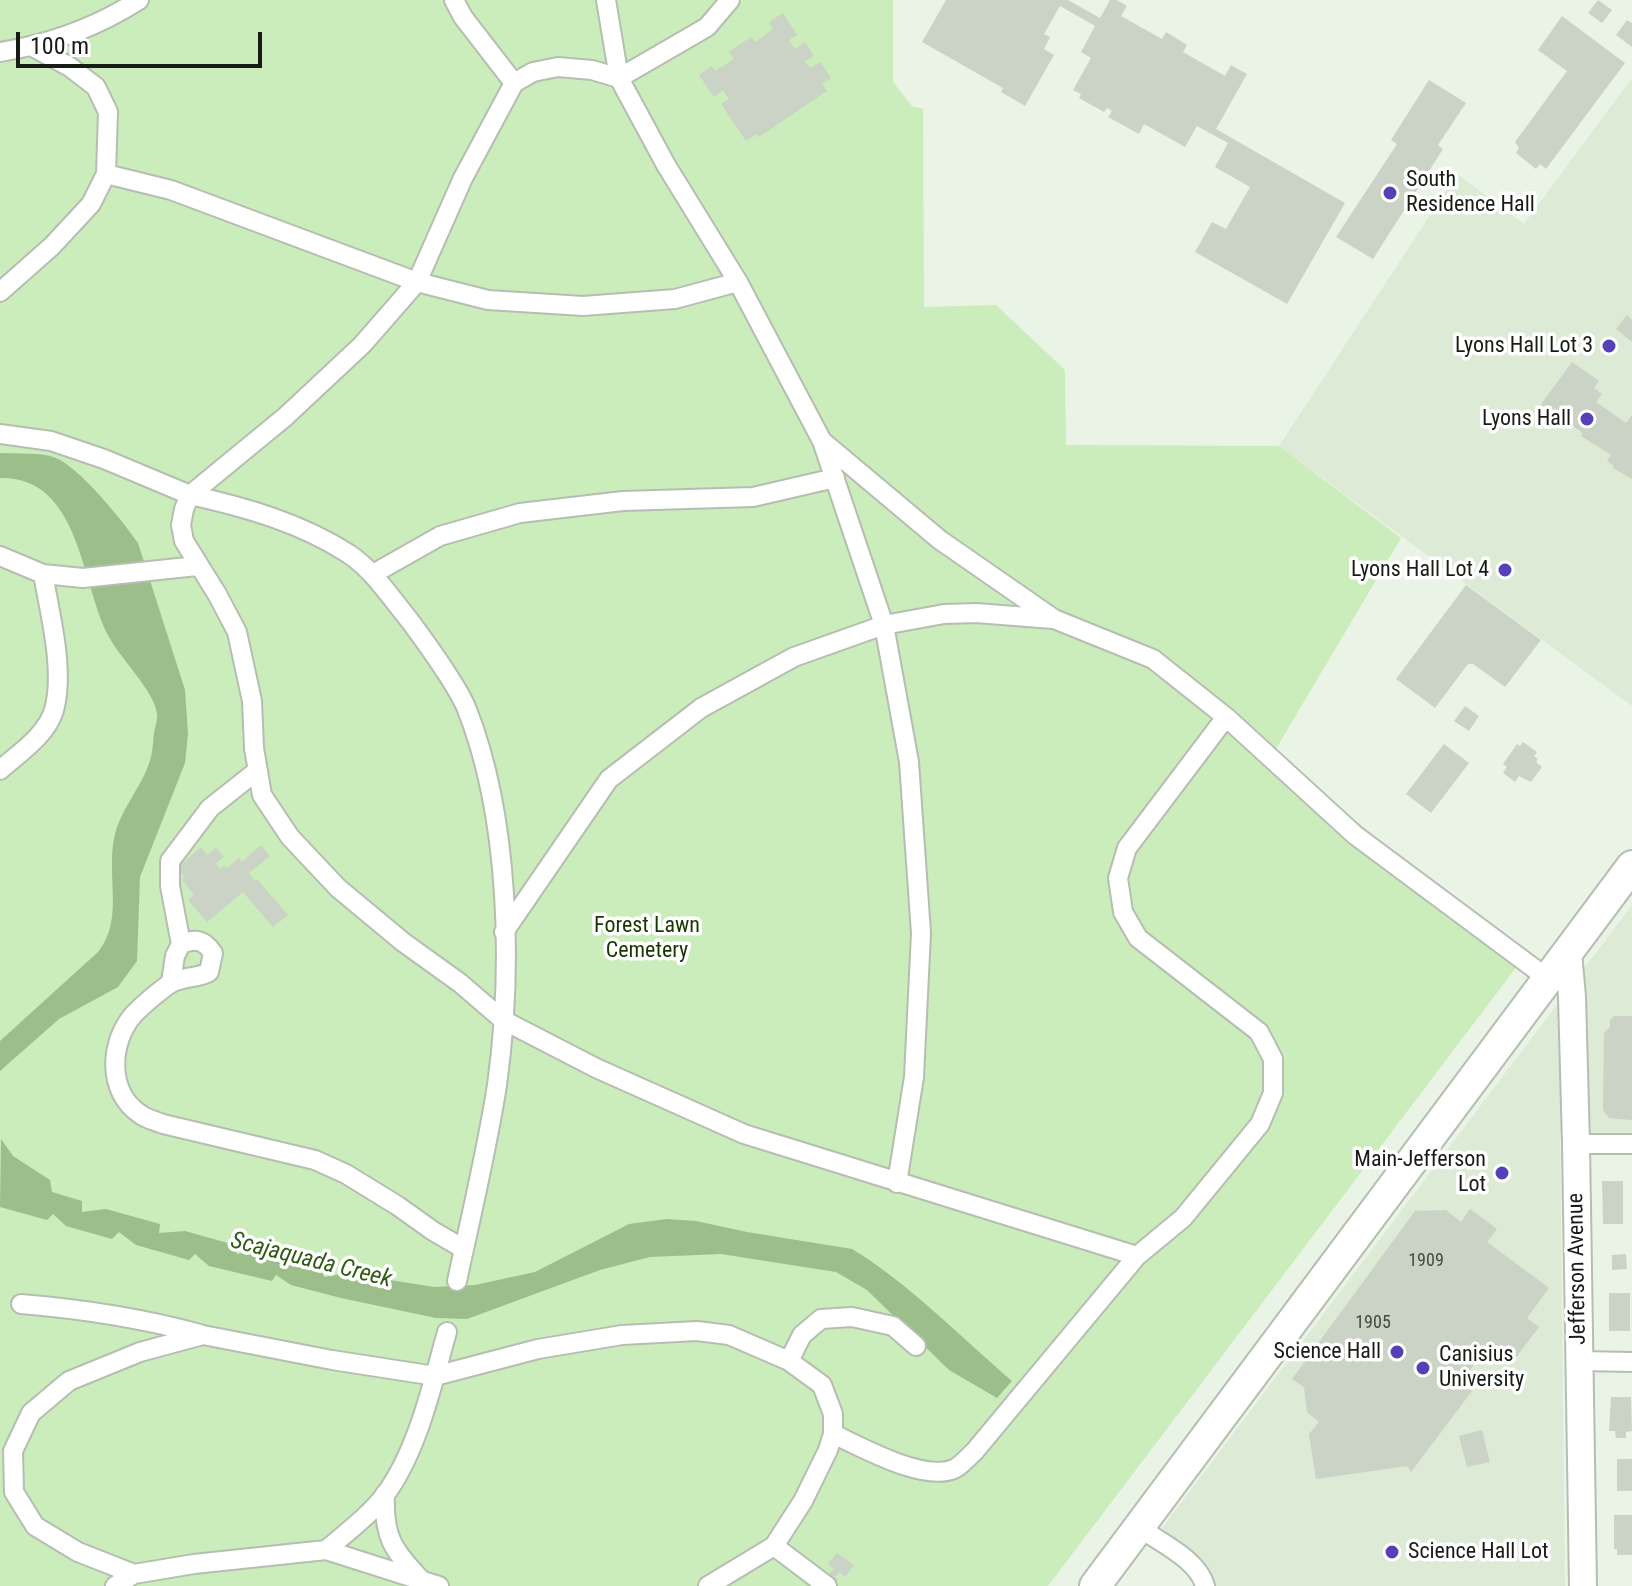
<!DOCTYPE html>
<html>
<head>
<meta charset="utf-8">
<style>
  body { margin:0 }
  #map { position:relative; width:1632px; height:1586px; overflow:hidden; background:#eaf4e6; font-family:"Roboto Condensed",sans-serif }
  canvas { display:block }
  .scale { position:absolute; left:16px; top:32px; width:246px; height:36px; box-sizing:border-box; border:4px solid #181b16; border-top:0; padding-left:10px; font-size:24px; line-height:28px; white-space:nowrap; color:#181b16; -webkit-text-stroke:6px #fff; paint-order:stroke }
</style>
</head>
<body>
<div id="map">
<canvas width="1632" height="1586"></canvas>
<div class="scale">100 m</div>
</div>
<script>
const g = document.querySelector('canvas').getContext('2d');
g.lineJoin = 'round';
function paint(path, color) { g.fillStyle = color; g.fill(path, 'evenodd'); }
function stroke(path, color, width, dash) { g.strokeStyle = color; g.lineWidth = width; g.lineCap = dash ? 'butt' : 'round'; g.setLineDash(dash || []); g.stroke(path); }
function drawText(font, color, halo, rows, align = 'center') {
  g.font = font + ' "Roboto Condensed",sans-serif'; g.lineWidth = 7; g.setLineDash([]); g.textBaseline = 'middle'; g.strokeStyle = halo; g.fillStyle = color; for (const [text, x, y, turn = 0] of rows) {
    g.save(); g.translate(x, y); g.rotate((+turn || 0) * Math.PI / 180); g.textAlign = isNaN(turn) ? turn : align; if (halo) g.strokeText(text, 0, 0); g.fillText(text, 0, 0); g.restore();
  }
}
paint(new Path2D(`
  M1632 78V706L1279 446 1457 174 1524 224Z
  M1632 905V1134H1560L1565 1586H1215L1211 1575 1186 1548 1162 1528Z`), '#dcead6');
paint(new Path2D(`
  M0 0H893V82L912 106 923 109 924 307 996 305 1065 370 1066 445 1279 446 1401 538 1273 754 1524 957 1048 1586H0Z`), '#cbecbb');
paint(new Path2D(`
  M0 453C17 454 41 452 56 458 81 469 122 520 138 543L185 690 188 734 185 763 140 877 137 961 118 987 59 1019 0 1071V1041L98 952C125 919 105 874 115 834 122 807 144 784 151 757 153 749 153 740 154 733 155 727 158 720 157 714 155 692 120 658 109 637 81 586 81 476 0 478Z
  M1 1139 13 1156 50 1180 52 1192 82 1201V1212L106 1209 160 1224 159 1233 185 1231 235 1245 237 1254 257 1250 322 1267 324 1277 346 1273 434 1287 475 1285 535 1272 629 1224 667 1219 696 1221 747 1232 852 1249C906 1281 963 1339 1012 1381L997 1398 949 1370 867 1290 836 1272 721 1254 650 1257 600 1270 467 1319 436 1318 341 1298 291 1285 276 1275 272 1281 209 1266 195 1254 189 1260 136 1245 119 1232 112 1239 66 1226 53 1214 47 1220 0 1207Z`), '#9cbe8b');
paint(new Path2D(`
  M946 0H1068L1100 18 1110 0H1117L1127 6 1121 16 1162 39 1166 32 1187 45 1183 52 1225 76 1231 65 1247 74 1216 129 1345 203 1287 304 1195 252 1212 222 1226 229 1250 187 1215 167 1228 143 1197 126 1185 147 1144 124 1139 134 1108 117 1112 111 1107 108 1104 112 1079 98 1081 94 1073 90 1091 58 1081 52 1095 26 1060 6 1044 34 1050 37 1044 49 1054 55 1025 106 1001 92 1003 88 922 42Z
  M1598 0 1612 10 1602 23 1588 13Z
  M783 13 797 35 789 40 795 49 805 42 814 56 805 61 810 68 820 62 831 78 822 84 827 91 759 137 756 134 746 141 721 104 729 99 723 90 714 97 699 75 712 66 715 71 734 59 729 52 751 37 755 42 773 29 769 22Z
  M1562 16 1625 63 1546 169 1540 164 1536 169 1516 153 1519 148 1515 142 1567 71 1538 50Z
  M1627 20 1632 23V47L1616 35Z
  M1429 80 1466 103 1438 145 1443 149 1373 259 1336 237 1397 144 1391 140Z
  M1627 315 1632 320V342L1616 329Z
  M1572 362 1599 381 1594 388 1602 394 1596 402 1626 423 1632 415V479L1613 468 1614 466 1607 461 1611 455 1581 436 1583 433 1567 422 1565 425 1539 407Z
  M1466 585 1541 640 1505 687 1473 664H1468L1435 708 1396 679Z
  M1465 706 1479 716 1469 731 1454 721Z
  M1523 742 1537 752 1534 756 1538 759 1536 762 1542 767 1531 782 1519 776 1515 782 1503 773 1507 767 1503 764 1517 744 1520 746Z
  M1444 744 1469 763 1431 813 1406 794Z
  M261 845 270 856 249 873 255 881 257 879 288 915 273 927 243 892 207 922 188 900 194 895 182 880 185 878 177 868 201 847 207 855 216 848 224 857 216 863 220 869 224 866 227 868 239 858 242 862Z
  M1614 1016H1632V1120L1609 1118 1603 1110 1604 1033 1610 1027V1020Z
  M1602 1181H1623V1224H1603Z
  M1470 1209 1497 1229 1487 1242 1549 1288 1527 1318 1539 1327 1513 1361 1490 1343 1461 1382 1472 1391 1411 1472 1407 1466 1316 1479 1309 1434 1319 1422 1307 1412 1304 1387 1292 1379 1415 1211 1446 1210 1461 1222Z
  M1626 1254 1627 1269 1612 1270V1255Z
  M1609 1293H1630V1331H1609Z
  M1611 1397H1631L1632 1431 1626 1432V1438H1616L1615 1431H1609Z
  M1482 1430 1490 1462 1467 1467 1459 1436Z
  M1617 1459H1632V1491H1617Z
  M1614 1515H1632V1555H1617V1549H1614Z
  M837 1553 854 1565 845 1577 839 1572 835 1577 838 1579 833 1586H818L834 1569 828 1564Z`), '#cad3c5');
const street = new Path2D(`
  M454 0 463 17 514 83
  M606 0 619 78 666 165 738 282 822 441 940 540 1054 619 1153 659 1226 717 1355 835 1547 978
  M0 52C50 44 97 27 139 0
  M106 174 171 190 417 282 488 300 583 306 675 299 738 282
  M0 292 52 246 91 204 106 174 108 112 96 87 70 67 33 47
  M0 434 51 441 104 459 190 495 184 509 181 525 184 541 217 594 237 632 252 701 254 748 262 795 290 837 338 888 403 942 460 983 503 1020 596 1068 744 1134 1137 1256
  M823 444 884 625 909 762 921 933 914 1077 897 1183
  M190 495C245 507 301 523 349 554 374 571 391 598 410 621 427 644 455 682 466 707 510 817 513 969 497 1085 487 1150 471 1216 457 1281
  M190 495 285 417 362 345 417 282 463 178 514 83 533 72 558 67 592 70 619 78 707 27 730 0
  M0 556 43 574 83 578 197 566
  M373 574 440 536 520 513 623 501 753 497 835 478
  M0 770C18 754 47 735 54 710 65 671 50 614 43 574
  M504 932 609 779 701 708 794 657 884 625 944 614 976 613 1053 619
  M181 944 170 886V861L210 808 258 770
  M171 982 175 956 181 944C196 938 204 940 213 953L209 972C197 979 180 976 168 985 157 993 144 1004 134 1014 109 1042 107 1092 140 1114 146 1119 156 1121 163 1124L315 1160 346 1174 398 1206 433 1231 464 1249
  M1576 1144H1632
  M21 1304C82 1309 141 1318 200 1334
  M789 1361 802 1335 821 1319 852 1317 893 1326 916 1346
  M1579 1361 1632 1362
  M833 1434C862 1447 923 1482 954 1469 961 1466 968 1457 974 1452L1137 1256 1183 1218 1260 1124 1273 1093V1059L1259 1032 1138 938 1123 912 1118 878 1127 848 1226 717
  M385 1494C383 1538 393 1549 421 1580
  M1139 1527C1160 1543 1198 1559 1205 1586
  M774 1546 827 1586
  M326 1550C346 1533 369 1516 385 1495 418 1450 432 1385 447 1332
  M134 1574 78 1552 35 1526 14 1492 13 1451 31 1413 69 1381 140 1352 203 1335 332 1360 435 1376 538 1349 622 1335 697 1331 729 1335 789 1361 822 1385 833 1414V1434L828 1450 803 1501 774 1546 708 1586
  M115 1586 134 1574 194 1564 326 1550 439 1586`);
const secondary = new Path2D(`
  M1568 952 1572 997 1576 1144 1583 1586`);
const primary = new Path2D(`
  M1095 1586 1632 866`);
stroke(street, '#b5beb1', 22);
stroke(secondary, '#b5beb1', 30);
stroke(primary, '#b5beb1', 34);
stroke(street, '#fff', 18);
stroke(secondary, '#fff', 26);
stroke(primary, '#fff', 30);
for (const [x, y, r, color] of [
  [1390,193,8,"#5640b8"],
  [1609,346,8,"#5640b8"],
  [1587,419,8,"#5640b8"],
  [1505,570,8,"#5640b8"],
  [1502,1173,8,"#5640b8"],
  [1397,1352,8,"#5640b8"],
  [1423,1368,8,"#5640b8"],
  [1392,1552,8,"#5640b8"]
]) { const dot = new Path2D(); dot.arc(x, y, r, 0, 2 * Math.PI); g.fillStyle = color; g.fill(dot); stroke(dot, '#fff', 3); }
drawText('18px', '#444942', null, [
  ["1909",1426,1261],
  ["1905",1373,1323]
]);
drawText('22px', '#181b16', '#fff', [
  ["South",1406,180,"left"],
  ["Residence Hall",1406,205,"left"],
  ["Lyons Hall Lot 3",1593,346],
  ["Lyons Hall",1571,419],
  ["Lyons Hall Lot 4",1489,570],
  ["Main-Jefferson",1486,1160],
  ["Lot",1486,1185],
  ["Science Hall",1381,1352],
  ["Canisius",1439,1355,"left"],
  ["University",1439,1380,"left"],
  ["Science Hall Lot",1408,1552,"left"]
], 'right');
drawText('22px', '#173700', '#fff', [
  ["Forest Lawn",647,926],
  ["Cemetery",647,951]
]);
drawText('22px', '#181b16', '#fff', [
  ["Jefferson Avenue",1578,1269,-91]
]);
drawText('italic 24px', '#325c16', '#fff', [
  ["Scajaquada Creek",311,1261,14]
]);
</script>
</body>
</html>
